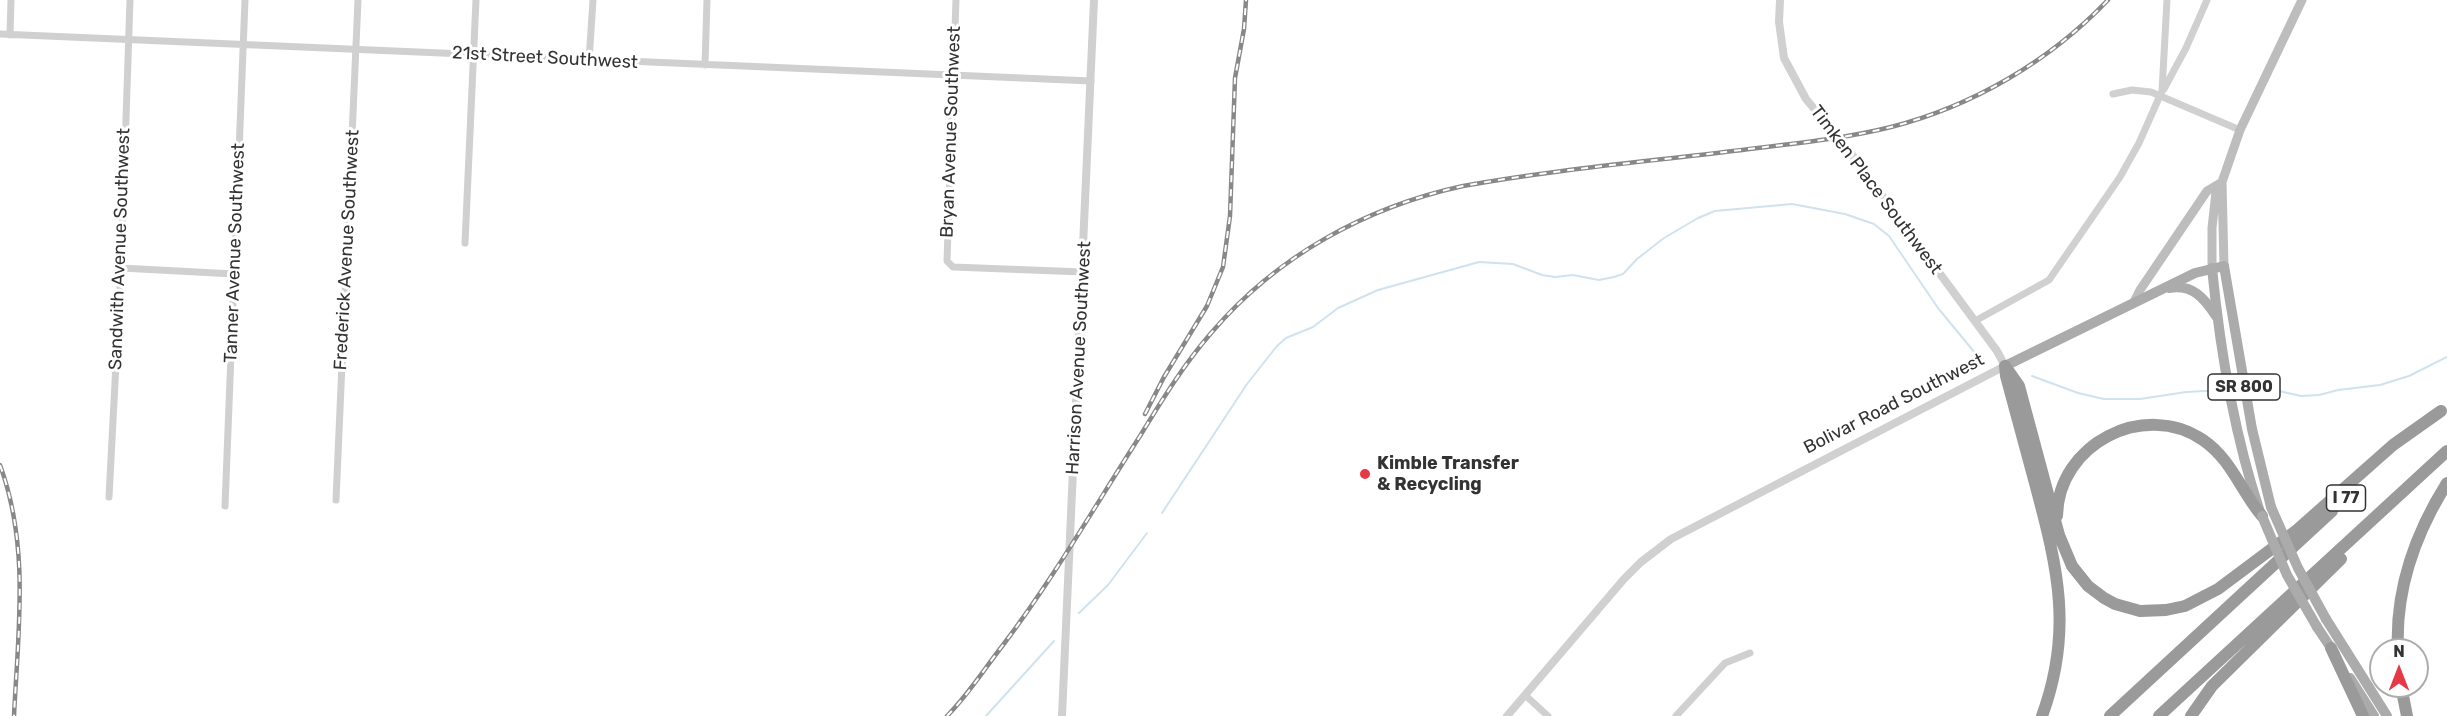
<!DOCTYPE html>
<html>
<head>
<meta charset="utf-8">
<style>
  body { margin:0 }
  #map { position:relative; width:2447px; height:716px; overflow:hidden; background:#fff; font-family:Rubik,sans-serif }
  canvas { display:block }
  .north { position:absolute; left:2369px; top:638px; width:60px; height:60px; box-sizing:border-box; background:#fff; border:2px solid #adadad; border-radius:50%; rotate:0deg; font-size:16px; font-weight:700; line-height:24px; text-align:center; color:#333 }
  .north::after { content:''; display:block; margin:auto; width:21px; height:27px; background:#e63946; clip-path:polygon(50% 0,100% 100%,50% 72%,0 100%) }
</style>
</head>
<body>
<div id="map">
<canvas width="2447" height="716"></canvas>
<div class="north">N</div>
</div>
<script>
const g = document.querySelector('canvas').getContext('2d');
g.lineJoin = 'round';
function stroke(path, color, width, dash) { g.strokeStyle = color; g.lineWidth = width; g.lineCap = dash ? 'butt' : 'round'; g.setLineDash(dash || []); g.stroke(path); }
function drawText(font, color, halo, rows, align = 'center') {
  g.font = font + ' Rubik,sans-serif'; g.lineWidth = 6; g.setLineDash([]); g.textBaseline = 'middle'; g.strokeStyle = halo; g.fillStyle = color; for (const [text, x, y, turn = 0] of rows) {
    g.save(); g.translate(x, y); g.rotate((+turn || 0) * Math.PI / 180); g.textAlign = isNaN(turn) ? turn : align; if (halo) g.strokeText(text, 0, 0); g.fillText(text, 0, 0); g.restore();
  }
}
stroke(new Path2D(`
  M2032 376 2078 393 2104 399H2140L2186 392 2225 390
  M2249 390 2270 389 2301 396 2319 395 2338 390 2380 385 2409 376 2447 357
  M1162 513 1247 384 1277 346 1286 338 1313 327 1338 308 1378 290 1479 262 1513 264 1542 275 1555 277 1573 275 1599 280 1614 277 1623 274 1637 259 1664 238 1698 218 1715 211 1792 204 1845 214 1874 224 1889 236 1938 308 1975 353 1983 358
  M1079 613 1108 585 1147 533
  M986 716 1054 641`), '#cfe2ee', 2);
stroke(new Path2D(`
  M956 0 947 261 953 267 1083 272
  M0 34 1091 81
  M10 35 11 0
  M589 61 593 0
  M705 65 707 0
  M2164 89 2186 48 2207 0
  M2113 94 2132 90 2151 92 2240 130
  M465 243 476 0
  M121 268 234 274
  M1975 321 2049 280 2120 177 2139 143 2162 91 2167 0
  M109 497 121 268 130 0
  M336 500 358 0
  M225 506 245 0
  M1525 695 1548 716
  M1676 716 1725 663 1750 653`), '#d0d0d0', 7);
stroke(new Path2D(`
  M1062 716 1094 0
  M1507 716 1624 579 1641 562 1671 539 2005 366 1997 351 1850 152 1806 99 1784 58 1779 22 1780 0`), '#d0d0d0', 8);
stroke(new Path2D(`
  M2222 182 2224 266
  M2212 268V228L2216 192 2222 182 2240 130 2302 0
  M2134 302 2140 290 2207 191 2222 182`), '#bdbdbd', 9);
stroke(new Path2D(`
  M2212 268C2220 350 2234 434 2260 512
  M2169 288C2193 284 2204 298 2216 316
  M2005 366 2195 273 2224 266 2252 429 2271 507
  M2326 619 2387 716
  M2317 627 2335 654
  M2350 678 2374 716`), '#ababab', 10);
stroke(new Path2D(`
  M2005 366 2019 386 2059 535 2072 566 2088 586 2104 598 2115 604 2140 611 2166 610 2185 606 2218 589 2297 530 2393 445 2441 411
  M2005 366 2006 376C2016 413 2026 450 2036 487 2058 569 2073 632 2042 716
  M2057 516C2058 444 2144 400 2203 440 2231 459 2241 491 2262 516
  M2331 648 2363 716
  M2398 650C2395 589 2415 534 2447 483
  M2401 686 2407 716
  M2110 716 2332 511
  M2159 716 2447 451
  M2191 716 2212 686 2341 559`), '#9a9a9a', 12);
const rail = new Path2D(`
  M1145 414 1164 377 1207 306 1223 267 1230 216 1235 78 1244 29 1246 0
  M0 465C30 547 18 631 14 716
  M947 716C968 695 985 668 1003 645 1053 579 1095 506 1140 436 1162 400 1184 364 1212 332 1277 256 1366 207 1463 186 1552 170 1643 162 1733 151 1786 144 1839 140 1891 127 1973 106 2050 61 2108 0`);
stroke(rail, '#888', 4.5);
stroke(rail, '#fff', 2, [7]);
stroke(new Path2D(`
  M2271 507 2298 568 2326 619
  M2262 516 2287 575 2317 627`), '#ababab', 10);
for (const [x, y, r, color] of [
  [1365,474,6,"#e63946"]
]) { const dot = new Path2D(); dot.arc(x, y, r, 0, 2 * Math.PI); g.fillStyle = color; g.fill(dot); stroke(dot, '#fff', 2); }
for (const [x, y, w] of [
  [2244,387,72],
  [2346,498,39]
]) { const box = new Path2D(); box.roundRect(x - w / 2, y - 13, w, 26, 4.5); g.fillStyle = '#fff'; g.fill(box); stroke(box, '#333', 1.5); }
drawText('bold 16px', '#333', null, [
  ["SR 800",2244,387],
  ["I 77",2346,498]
]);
drawText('18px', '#333', '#fff', [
  ["21st Street Southwest",545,58,3],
  ["Bryan Avenue Southwest",951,132,-88],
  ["Timken Place Southwest",1876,190,53],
  ["Sandwith Avenue Southwest",120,249,-88],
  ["Frederick Avenue Southwest",347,250,-87],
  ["Tanner Avenue Southwest",235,253,-88],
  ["Harrison Avenue Southwest",1079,358,-87],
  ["Bolivar Road Southwest",1894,404,-27]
]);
drawText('bold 18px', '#333', '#fff', [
  ["Kimble Transfer",1377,464],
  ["& Recycling",1377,485]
], 'left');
</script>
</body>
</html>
